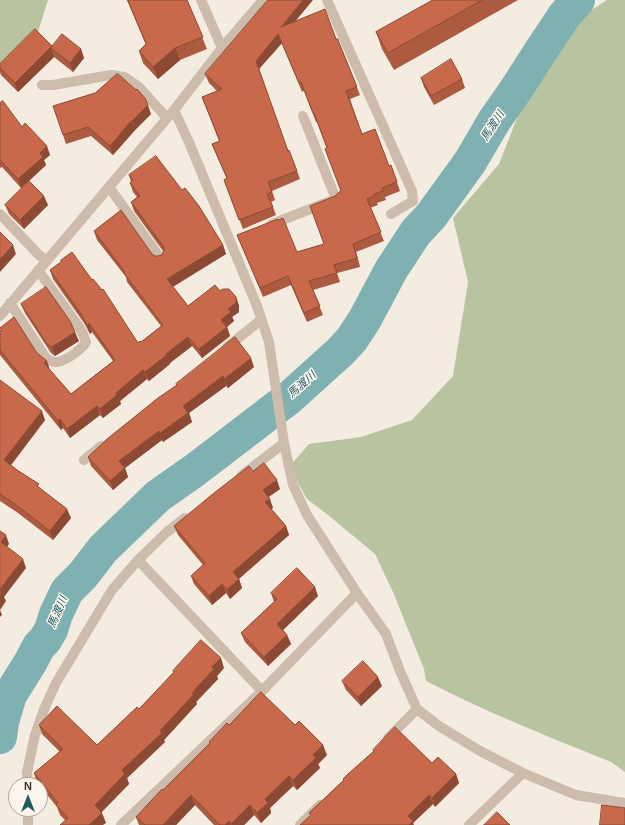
<!DOCTYPE html>
<html>
<head>
<meta charset="utf-8">
<style>
  body { margin:0 }
  #map { position:relative; width:625px; height:825px; overflow:hidden; background:#f4ebe1; font-family:Helvetica,sans-serif }
  canvas { display:block }
  .north { position:absolute; left:8px; top:777px; width:40px; height:40px; box-sizing:border-box; background:#fbf5ee; border:1px solid #aea6a0; border-radius:50%; rotate:0deg; font-size:11px; font-weight:700; line-height:16px; text-align:center; color:#3b302b }
  .north::after { content:''; display:block; margin:auto; width:14px; height:18px; background:#1f5a5e; clip-path:polygon(50% 0,100% 100%,50% 72%,0 100%) }
</style>
</head>
<body>
<div id="map">
<canvas width="625" height="825"></canvas>
<div class="north">N</div>
</div>
<script>
const g = document.querySelector('canvas').getContext('2d');
g.lineJoin = 'round';
function paint(path, color) { g.fillStyle = color; g.fill(path, 'evenodd'); }
function stroke(path, color, width, dash) { g.strokeStyle = color; g.lineWidth = width; g.lineCap = dash ? 'butt' : 'round'; g.setLineDash(dash || []); g.stroke(path); }
function drawText(font, color, halo, rows, align = 'center') {
  g.font = font + ' Helvetica,"Noto Sans JP",sans-serif'; g.lineWidth = 3; g.setLineDash([]); g.textBaseline = 'middle'; g.strokeStyle = halo; g.fillStyle = color; for (const [text, x, y, turn = 0] of rows) {
    g.save(); g.translate(x, y); g.rotate((+turn || 0) * Math.PI / 180); g.textAlign = isNaN(turn) ? turn : align; if (halo) g.strokeText(text, 0, 0); g.fillText(text, 0, 0); g.restore();
  }
}
paint(new Path2D(`
  M0 0H48L33 48 0 74Z
  M607 0H625V772L611 762C549 737 486 712 426 681L424 669 393 592 375 554 328 515 307 499 289 467 309 444 361 437 412 420 453 376 468 282 453 218 499 164 523 103 570 24Z`), '#b8c4a0');
stroke(new Path2D(`
  M0 737 2 722 10 695 30 663 39 646 45 640 51 630 56 614 67 591 83 575 103 549 158 496 195 470 289 398 340 352 352 339 365 319 391 270 416 232 431 216 470 162 494 121 517 88 540 52 564 16 578 0`), '#7fb0b2', 34);
stroke(new Path2D(`
  M201 0 222 48
  M327 0 412 191 413 201 391 214
  M42 85H53L111 75 124 77 139 87 167 118
  M174 110 188 140 257 306 269 342 284 443 293 485 307 515 357 593 386 634 400 671 417 709 439 726 480 751 523 773 576 795 625 803
  M109 187 161 259
  M0 214 38 254 47 261
  M272 224 336 199 303 116
  M10 303 46 358C49 360 53 363 57 362 66 361 82 349 86 342L83 334 79 327 38 270
  M0 316 174 110 222 48 263 0
  M227 347 261 320
  M84 460 101 446
  M241 476 284 443
  M138 560 262 691
  M388 738 417 709
  M28 785 27 772 35 735 45 707 56 683 112 590 138 560 167 532 185 518
  M28 809V825
  M121 825 262 691 357 593
  M300 825 320 805
  M469 825 523 773`), '#cdbbac', 10);
paint(new Path2D(`
  M127 0H187L207 49 180 60 158 79 143 63 139 51 146 45Z
  M433 0H518L394 70 382 49 376 32Z
  M296 20 336 39 338 40 360 95 350 99 362 134 389 166 391 165 400 191 385 197 386 200 377 203 378 205 370 208 384 241 356 252 360 267 337 273 340 282 313 290 323 315 307 322 291 285 263 297 237 235 297 252 324 244 335 196 341 191 327 148 317 122H316L304 91 302 92 282 43 259 69 288 151 297 171 300 179 272 191 275 200 271 202 276 215 243 229 224 180 227 179 212 144 219 141 202 97 217 91 209 83 205 74Z
  M52 46 81 49 84 58 73 72 54 57 18 92 1 75 0 72V64Z
  M421 78 462 79 465 88 434 105 424 87Z
  M136 90 151 114 135 130 113 155 91 136 66 144 63 135Z
  M0 103 22 127 50 155 44 160 46 165 29 181 48 205 24 229 9 214 5 205 28 182 21 188 2 167 0 168Z
  M129 175 223 245 226 254 173 287 188 306 220 291 236 297 239 306V312L232 317 234 321 227 327 230 336 202 358 192 346 170 363V364L149 381 147 379 120 401 121 404 103 418 100 415 70 438 63 428 61 430 0 355V331L1 330 0 328 37 353 50 370 71 394 113 361 92 332 90 334 84 323 53 279 50 270 92 280 138 343 141 342 161 326 127 282 126 277 97 240 94 231 152 254 155 256H158L162 255 163 251 134 211 131 202 137 197 133 192 130 183 131 182Z
  M21 304 79 341 55 356 51 353 25 313Z
  M254 367 228 388 226 386 189 413 192 422 163 442 162 440 125 468 128 477 113 490 91 466 88 457 158 398Z
  M0 380 45 420 11 465 40 488 71 518 53 540 18 513 0 501Z
  M253 471 280 489 268 497 273 508 271 509 286 526 289 535 239 579 242 588 230 599 226 593 212 605 194 584 191 576 203 565 178 535 174 526Z
  M271 593 318 596 283 630 287 635 291 644 268 666 245 642 241 633 274 602Z
  M224 668 217 676 218 679 196 702 197 704 164 740 165 742 127 778 129 784 101 812 106 823 65 820 60 815 57 807 40 786V785H39L37 783 34 773 60 752 42 734 39 725 97 745 139 709 174 673 173 671Z
  M342 681 382 686 361 706 346 690Z
  M229 725H295L327 755 318 764 320 768 297 790 293 786 270 808 271 813 261 823 254 815 244 825H214L195 805 176 825H139L136 817 209 744V742Z
  M373 750 432 763 456 774 459 783 435 807 433 804 413 823 310 815 309 813 374 751Z`), '#ac5a40');
paint(new Path2D(`
  M303 0H313L284 35 281 27Z
  M278 34 282 43 259 69 256 61Z
  M52 46 51 48 54 57 18 92 15 83Z
  M175 48 180 60 158 79 153 67Z
  M81 49 84 58 73 72 70 63Z
  M148 105 151 114 135 130 132 121Z
  M131 121 135 130 113 155 110 146Z
  M47 146 50 155 44 160 46 165 21 188 18 179 40 153Z
  M44 196 48 205 24 229 20 220Z
  M353 244 356 252 360 267 357 258Z
  M13 245 16 254 0 272V259Z
  M223 245 226 254 170 288 167 279Z
  M236 297 239 306V312L232 317 234 321 224 329 221 320Z
  M89 323 92 332 90 334 87 325Z
  M227 327 230 336 202 358 199 349Z
  M75 332 79 341 55 356 52 347Z
  M188 337 192 346 170 363V364L149 381 145 372 166 354Z
  M251 358 254 367 228 388 224 379Z
  M47 361 50 370 44 363Z
  M143 370 147 379 120 401 121 404 103 418 100 409 116 393Z
  M223 376 226 386 189 413 192 422 163 442 160 433 183 406Z
  M97 406 100 415 70 438 67 429Z
  M42 411 45 420 8 469 4 460Z
  M60 419 63 428 61 430 58 421Z
  M159 431 162 440 125 468 128 477 113 490 110 481 119 461Z
  M277 480 280 489 266 499 263 490Z
  M270 499 273 508 268 511 265 502Z
  M67 509 71 518 53 540 50 531Z
  M286 526 289 535 236 581 233 572Z
  M6 535 9 544 4 551 1 542Z
  M23 559 26 568 4 597 6 601 0 610 2 615 0 617V589Z
  M239 579 242 588 230 599 227 590Z
  M222 584 226 593 212 605 209 596Z
  M315 587 318 596 280 633 277 624Z
  M287 635 291 644 268 666 264 657Z
  M221 658 224 668 217 676 218 679 196 702 197 704 164 740 165 742 127 778 129 784 99 815 95 805 122 770 160 731 192 693 212 667Z
  M378 677 382 686 361 706 358 697Z
  M323 745 327 755 318 764 320 768 297 790 293 780 313 755Z
  M456 774 459 783 435 807 432 798Z
  M289 776 293 786 270 808 271 813 261 823 257 813 265 799Z
  M191 795 195 805 176 825H163Z
  M429 795 433 804 413 823 414 825H409L408 816Z
  M250 805 254 815 244 825H232L231 824Z
  M102 813 106 823 103 825H89Z
  M229 821 231 825H225Z`), '#8c4a34');
const building = new Path2D(`
  M128 0H187L203 37 175 48 153 67 139 51 146 44Z
  M268 0H303L281 27 325 9 336 39H338V40L357 87 346 91 362 134 375 129 389 166 391 165 397 182 382 188 383 191 374 194V196L367 199 381 232 353 244 357 258 334 265 337 273 309 281 320 306 304 313 288 276 260 288 237 235 278 219 279 220 283 218 297 252 324 244 310 206 335 196 339 192 341 191 325 149 327 148 314 113H313L301 82 299 83 278 34 256 61 288 151 289 150 297 171 268 182 272 192 267 194 273 207 239 220 224 180 227 178 212 144 220 141 202 97 222 89 205 74Z
  M433 0H482L388 53 376 32Z
  M35 29 52 46 15 83 0 68V64Z
  M62 34 81 49 70 63 51 48Z
  M451 59 462 79 431 96 421 78Z
  M117 74H118L136 90 137 89 145 98 148 105 132 121H131L110 146 88 127 63 135 53 106 95 93Z
  M3 101 22 127 25 123 47 146 40 153 43 157 18 179 0 160V103Z
  M156 156 182 190 185 188 199 206 223 245 167 279 188 306 215 285 220 291 223 289H229L236 297V303L228 309 231 312 221 320 227 327 199 349 188 337 166 354 167 355 145 372 143 370 116 393 117 395 100 409 97 406 67 429 60 419 58 421 0 350V331L2 330 0 328 14 317 37 353 47 361 44 363 71 394 115 360 89 323 87 325 81 314 50 270 61 262V260L72 252 92 280 93 279 102 290 103 289 138 343 140 341 141 342 163 325 124 273 125 272 94 231 121 210 152 254 155 256H158L162 255 164 250 163 246 131 202 140 196 130 183 133 180 129 175Z
  M29 181 44 196 20 220 5 205Z
  M0 232 13 245 0 259Z
  M46 287 70 321 75 332 52 347 47 344 21 304Z
  M235 337 251 358 224 379 223 376 183 406 188 413 160 433 159 431 119 461 125 468 110 481 88 457 107 439 158 398 177 385 176 384Z
  M0 380 42 411 4 460 17 470 39 484 37 486 67 509 50 531 15 504 0 494Z
  M264 463 277 480 263 490 270 499 265 502 286 526 233 572 239 579 227 590 222 584 209 596 191 576 205 563 174 526 214 493 249 466 253 471Z
  M0 531 6 535 1 542 23 559 0 589Z
  M297 568 315 587 277 624 287 635 264 657 241 633 277 599 271 593Z
  M0 590 2 592 0 596Z
  M201 640 221 658 212 667 214 669 192 693 194 694 160 731 162 733 122 770 125 774 95 805 102 813 89 825H60L68 818 56 805 58 803 34 773 63 749 39 725 57 706 97 745 137 707 139 709 174 672 173 671Z
  M363 661 378 677 358 697 342 681Z
  M261 692 295 725 299 721 323 745 313 755 316 758 293 780 289 776 265 799 268 803 257 813 250 805 231 824 229 821 225 825H220L191 795 163 825H145L136 817 162 789 163 790 210 743 209 742 227 723 229 725Z
  M395 727 432 763 438 757 456 774 432 798 429 795 408 816 413 821 409 825H300L311 815 309 813 344 780 343 779 348 774 374 751 373 750Z
  M602 805 625 808V825H600Z
  M497 812 510 825H484Z`);
paint(building, '#c8694b');
stroke(building, '#8c4a34', 1);
drawText('italic 11px', '#1f5a5e', '#fbf5ee', [
  ["馬渡川",493,126,-57],
  ["馬渡川",302,385,-42],
  ["馬渡川",58,612,-67]
]);
</script>
</body>
</html>
